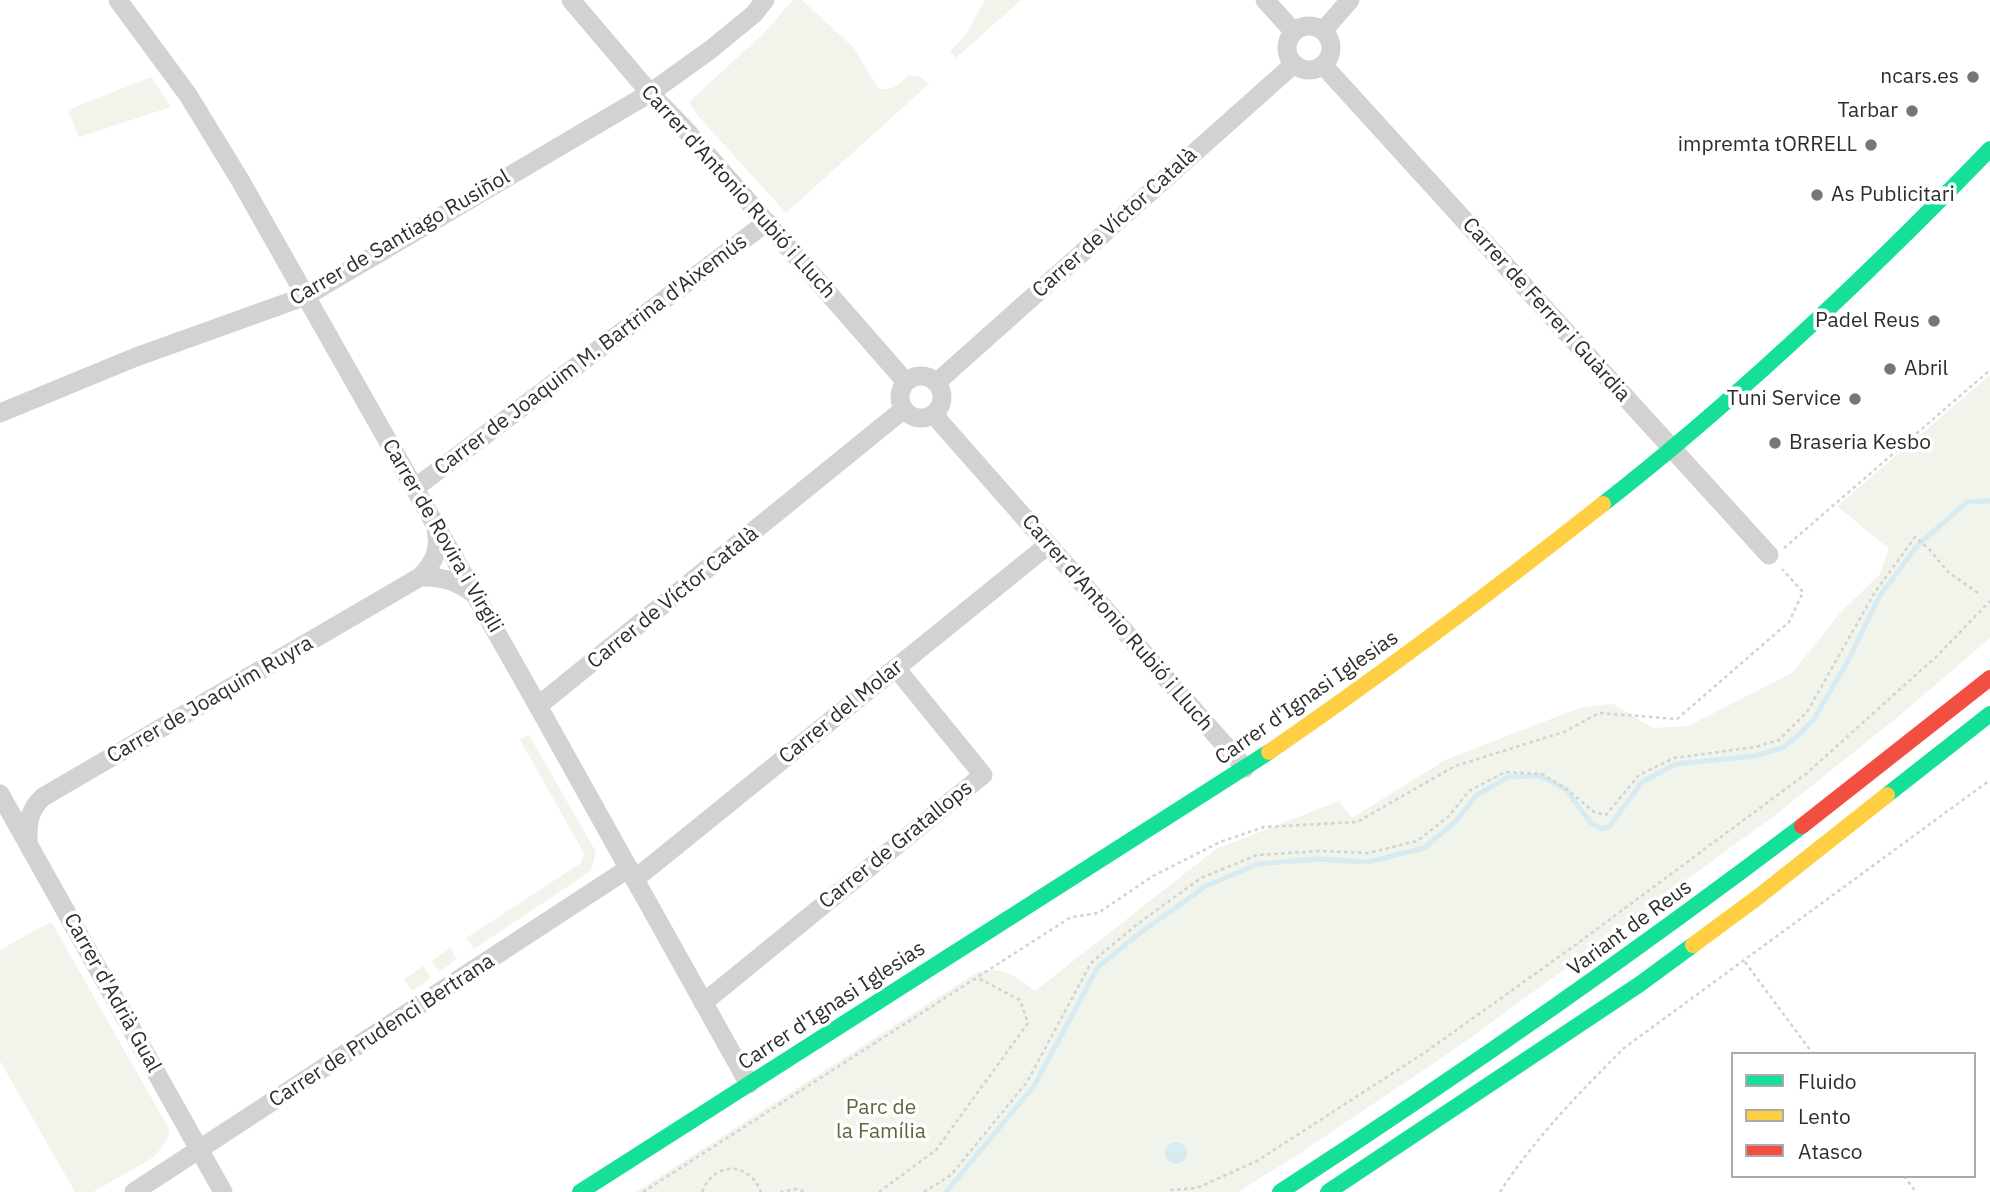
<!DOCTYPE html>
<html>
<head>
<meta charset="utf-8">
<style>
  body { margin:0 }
  #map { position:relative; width:1990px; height:1192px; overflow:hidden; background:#fff; font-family:"IBM Plex Sans",sans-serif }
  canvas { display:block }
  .legend { position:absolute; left:1731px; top:1052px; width:245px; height:126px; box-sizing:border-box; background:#fff; border:2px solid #ababab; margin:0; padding:9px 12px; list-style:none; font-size:21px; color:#2d2d2d }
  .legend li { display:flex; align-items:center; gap:14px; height:35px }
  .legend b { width:35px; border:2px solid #ababab }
</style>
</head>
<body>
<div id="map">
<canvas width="1990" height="1192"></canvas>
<ul class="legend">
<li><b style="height:9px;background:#16e098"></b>Fluido</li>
<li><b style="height:9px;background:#ffcf43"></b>Lento</li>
<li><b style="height:9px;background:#f24e42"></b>Atasco</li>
</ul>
</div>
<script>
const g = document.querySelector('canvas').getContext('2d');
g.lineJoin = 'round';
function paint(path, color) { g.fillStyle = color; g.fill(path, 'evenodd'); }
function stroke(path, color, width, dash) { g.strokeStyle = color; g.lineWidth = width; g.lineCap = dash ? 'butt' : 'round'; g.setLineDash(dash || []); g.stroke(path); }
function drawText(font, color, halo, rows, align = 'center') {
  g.font = font + ' "IBM Plex Sans",sans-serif'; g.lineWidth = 7; g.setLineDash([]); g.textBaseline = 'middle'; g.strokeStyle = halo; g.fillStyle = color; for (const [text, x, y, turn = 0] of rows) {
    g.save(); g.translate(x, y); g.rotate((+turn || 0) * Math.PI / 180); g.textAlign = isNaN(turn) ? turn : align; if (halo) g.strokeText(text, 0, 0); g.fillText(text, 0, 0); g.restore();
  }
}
paint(new Path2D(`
  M793 0H802L854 48 878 88C892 93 900 83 909 75L921 77 929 84 786 213 699 117 689 102 765 32Z
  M985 0H1021L956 58 950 51 965 36Z
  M151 77 171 107 79 137 68 110Z
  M1990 375V638L1905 711 1778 813 1462 1044 1299 1154 1238 1192H636L979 971C1007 968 1014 975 1035 991L1216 849 1339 801 1352 818 1445 760 1582 707 1613 704 1653 728 1688 726 1792 673 1840 613 1880 574 1889 549 1837 506Z
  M529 735 596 852 591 871 474 949 466 938 581 863 584 853 520 740Z
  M49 923H52L169 1129 168 1139 154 1157 93 1192H75L0 1061V950Z
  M450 948 457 959 439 972 431 961Z
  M423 966 431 978 412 991 404 979Z`), '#f1f4eb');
paint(new Path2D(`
  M1165 1153a11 11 0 1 1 22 0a11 11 0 1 1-22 0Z`), '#d8ebf1');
stroke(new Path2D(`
  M946 1192 1034 1086 1098 967 1140 933 1206 886 1258 864 1318 859 1368 862 1424 848 1455 822 1477 795 1508 777 1540 776 1565 789 1591 823 1602 829 1609 827 1642 782 1676 764 1754 756 1782 748 1799 735 1814 719 1848 661 1879 597 1917 546 1967 502 1990 501`), '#d8ebf1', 5);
stroke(new Path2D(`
  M1784 548 1990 370
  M1745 962 1813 1054
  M1904 1176 1916 1192
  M1170 1190 1197 1188 1257 1161 1427 1051 1574 946 1807 773 1938 655 1990 601
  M643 1192 1071 917 1098 913 1153 876 1220 842 1264 827 1357 822 1455 766 1564 732 1599 713 1677 719 1789 622 1803 592 1782 569
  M702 1192C714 1161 749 1161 761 1192
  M780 1192 796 1189 807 1192
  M879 1192 936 1150 1028 1023 1020 1000 978 978
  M924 1192 951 1175 1027 1082 1091 963 1136 925 1201 878 1257 855 1320 851 1368 853 1417 841 1449 816 1469 791 1505 772 1542 774 1568 790 1594 812 1606 815 1639 775 1674 758 1755 747 1779 740 1807 712 1875 592 1915 537 1929 549 1948 572 1978 593
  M1500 1192C1534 1139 1580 1092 1624 1048L1990 780`), '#d2d2d2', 2.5, [3.5, 3.5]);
stroke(new Path2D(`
  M118 0 188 95 240 180 538 706 749 1084
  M571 0 650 93 683 127 906 382
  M1265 0 1294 32
  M1287 48a22 22 0 1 1 44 0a22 22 0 1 1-44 0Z
  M1323 31 1350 0
  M1323 65 1769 555
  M900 397a21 21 0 1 1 42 0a21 21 0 1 1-42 0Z
  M936 383 1294 64
  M0 413 136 357 306 296 650 93 710 50 754 14 765 0
  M933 414 1245 768
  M415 488 767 222
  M420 577C442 576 457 581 474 594
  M538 706 904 409
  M0 794 223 1192
  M28 842C28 823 28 811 43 797L420 577C435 562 440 549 436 528
  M635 879 1048 545
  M703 1003 983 775 896 668
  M134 1192 629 868`), '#d2d2d2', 19);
stroke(new Path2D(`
  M1603 504C1741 396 1868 275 1990 149
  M1887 795 1990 714
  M580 1192 1269 752
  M1280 1192C1458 1076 1632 955 1802 826
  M1328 1192 1640 984 1693 945`), '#16e098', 16);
stroke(new Path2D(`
  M1269 752C1384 673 1494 590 1603 504
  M1693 945 1758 897 1887 795`), '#ffcf43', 16);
stroke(new Path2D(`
  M1802 826 1990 678`), '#f24e42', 16);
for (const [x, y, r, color] of [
  [1973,77,7,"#767676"],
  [1912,111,7,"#767676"],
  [1871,145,7,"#767676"],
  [1817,195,7,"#767676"],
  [1934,321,7,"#767676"],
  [1890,369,7,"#767676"],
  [1855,399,7,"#767676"],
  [1775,443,7,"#767676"]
]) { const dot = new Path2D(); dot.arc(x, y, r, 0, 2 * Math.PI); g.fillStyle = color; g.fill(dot); stroke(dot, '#fff', 2.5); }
drawText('21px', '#2d2d2d', '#fff', [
  ["ncars.es",1959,77],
  ["Tarbar",1898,111],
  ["impremta tORRELL",1857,145],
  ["As Publicitari",1831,195,"left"],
  ["Padel Reus",1920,321],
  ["Abril",1904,369,"left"],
  ["Tuni Service",1841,399],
  ["Braseria Kesbo",1789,443,"left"]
], 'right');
drawText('21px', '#2d2d2d', '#fff', [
  ["Carrer d'Antonio Rubió i Lluch",738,192,48],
  ["Carrer de Víctor Català",1115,223,-42],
  ["Carrer de Santiago Rusiñol",400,238,-30],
  ["Carrer de Ferrer i Guàrdia",1546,310,48],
  ["Carrer de Joaquim M. Bartrina d'Aixemús",591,355,-37],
  ["Carrer de Rovira i Virgili",442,536,60],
  ["Carrer de Víctor Català",673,598,-39],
  ["Carrer d'Antonio Rubió i Lluch",1117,623,49],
  ["Carrer d'Ignasi Iglesias",1307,698,-35],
  ["Carrer de Joaquim Ruyra",210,700,-30],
  ["Carrer del Molar",841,712,-39],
  ["Carrer de Gratallops",896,845,-39],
  ["Variant de Reus",1630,928,-36],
  ["Carrer d'Adrià Gual",112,993,61],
  ["Carrer d'Ignasi Iglesias",832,1006,-33],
  ["Carrer de Prudenci Bertrana",382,1031,-33]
]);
drawText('21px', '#59693b', '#fff', [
  ["Parc de",881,1108],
  ["la Família",881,1132]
]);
</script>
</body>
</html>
